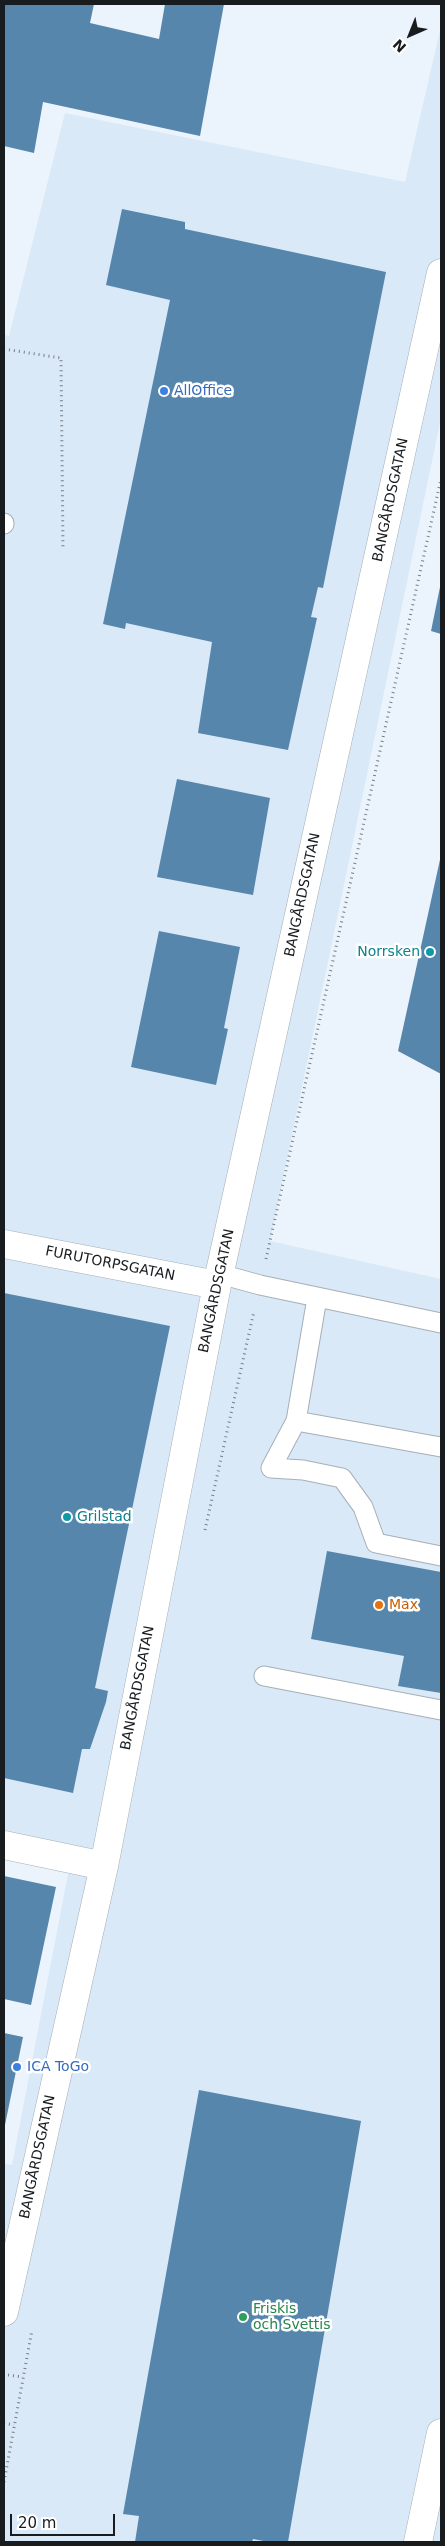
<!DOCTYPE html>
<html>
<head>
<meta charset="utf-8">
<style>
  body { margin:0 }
  #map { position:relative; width:445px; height:2546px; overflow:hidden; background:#ebf4fc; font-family:"DejaVu Sans",sans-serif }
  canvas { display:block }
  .frame { position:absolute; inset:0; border:5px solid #191c1f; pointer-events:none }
  .north { position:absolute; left:385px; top:10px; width:50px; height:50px; -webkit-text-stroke:4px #fff; paint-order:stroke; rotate:224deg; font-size:14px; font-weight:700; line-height:20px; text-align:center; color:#191c1f }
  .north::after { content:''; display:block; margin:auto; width:18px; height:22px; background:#191c1f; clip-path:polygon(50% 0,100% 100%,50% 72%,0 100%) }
  .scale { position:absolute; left:10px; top:2514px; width:105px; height:22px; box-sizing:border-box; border:2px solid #191c1f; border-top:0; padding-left:6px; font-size:15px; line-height:18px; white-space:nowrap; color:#191c1f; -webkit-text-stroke:4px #fff; paint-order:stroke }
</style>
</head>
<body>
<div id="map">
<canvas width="445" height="2546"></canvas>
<div class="frame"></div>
<div class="north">N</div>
<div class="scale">20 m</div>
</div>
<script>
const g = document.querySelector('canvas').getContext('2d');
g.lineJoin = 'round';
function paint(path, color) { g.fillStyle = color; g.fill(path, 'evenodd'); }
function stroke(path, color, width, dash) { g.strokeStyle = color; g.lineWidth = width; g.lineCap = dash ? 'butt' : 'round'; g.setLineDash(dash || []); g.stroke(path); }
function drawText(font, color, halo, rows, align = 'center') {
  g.font = font + ' "DejaVu Sans",sans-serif'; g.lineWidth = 5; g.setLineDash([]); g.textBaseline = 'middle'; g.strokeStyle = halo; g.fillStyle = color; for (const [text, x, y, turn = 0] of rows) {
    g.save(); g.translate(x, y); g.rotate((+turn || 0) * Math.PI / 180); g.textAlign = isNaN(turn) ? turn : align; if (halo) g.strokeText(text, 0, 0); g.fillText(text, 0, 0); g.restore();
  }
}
paint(new Path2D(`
  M441 26V418L270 1241 441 1279V2542H4V2164L12 2165 69 1869 4 1856V335L9 336 65 113 405 182Z`), '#dae9f7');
paint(new Path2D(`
  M4 4H94L90 23 159 39 165 4H224L200 136 43 102 34 153 4 146Z
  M122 209 185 222V229L386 272 323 588 318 587 311 617 317 618 288 750 198 733 212 642 126 623 125 629 103 624 170 300 106 285Z
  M440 587H441V634L431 631Z
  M177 779 270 798 253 895 157 877Z
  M441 855V1074L398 1051Z
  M159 931 240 947 224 1028 228 1029 216 1085 131 1067Z
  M4 1293 170 1326 95 1688 108 1691 106 1702 90 1749H82L73 1793 4 1778Z
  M327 1551 441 1572V1693L398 1686 404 1656 311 1639Z
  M4 1876 56 1887 31 2005 4 1999Z
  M4 2033 23 2037 5 2125H4Z
  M199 2090 361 2121 288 2542H269L253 2539 252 2542H135L139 2516 123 2514Z`), '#5786ac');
const lane = new Path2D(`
  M4 523V524
  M220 1274 260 1285 441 1323
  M296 1421 317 1298
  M441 1447 296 1421 271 1468 303 1470 342 1478 363 1507 376 1543 441 1556
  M264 1676 441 1710`);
const street = new Path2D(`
  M4 1244 217 1285
  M4 1845 104 1866
  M4 2312 104 1866 217 1285 441 273
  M418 2542 441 2433`);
stroke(lane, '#a6afb7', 21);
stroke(street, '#a6afb7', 29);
stroke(new Path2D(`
  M4 349 61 358 63 547
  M266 1259 441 479
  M205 1530 254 1311
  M8 2375 23 2377
  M4 2423 14 2425
  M4 2482 32 2330`), '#787e83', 3, [1, 4]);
stroke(lane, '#fff', 19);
stroke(street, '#fff', 28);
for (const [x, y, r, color] of [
  [164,391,5,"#3f7fe0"],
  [430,952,5,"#0f9aa8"],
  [67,1517,5,"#0f9aa8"],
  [379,1605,5,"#e8710a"],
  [17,2067,5,"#3f7fe0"],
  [243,2317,5,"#2e9e5b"]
]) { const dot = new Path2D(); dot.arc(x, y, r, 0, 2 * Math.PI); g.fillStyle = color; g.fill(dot); stroke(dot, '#fff', 2); }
drawText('14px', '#366cbe', '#fff', [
  ["AllOffice",174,391],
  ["ICA ToGo",27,2067]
], 'left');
drawText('14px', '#191c1f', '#fff', [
  ["BANGÅRDSGATAN",391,500,-78],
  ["BANGÅRDSGATAN",303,895,-78],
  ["FURUTORPSGATAN",110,1264,11],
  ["BANGÅRDSGATAN",217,1291,-78],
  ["BANGÅRDSGATAN",138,1688,-79],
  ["BANGÅRDSGATAN",38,2157,-78]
]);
drawText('14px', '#0d838f', '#fff', [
  ["Norrsken",420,952],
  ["Grilstad",77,1517,"left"]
], 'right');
drawText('14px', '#c56008', '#fff', [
  ["Max",389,1605]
], 'left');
drawText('14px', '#27864d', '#fff', [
  ["Friskis",253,2309],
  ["och Svettis",253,2325]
], 'left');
</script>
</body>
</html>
